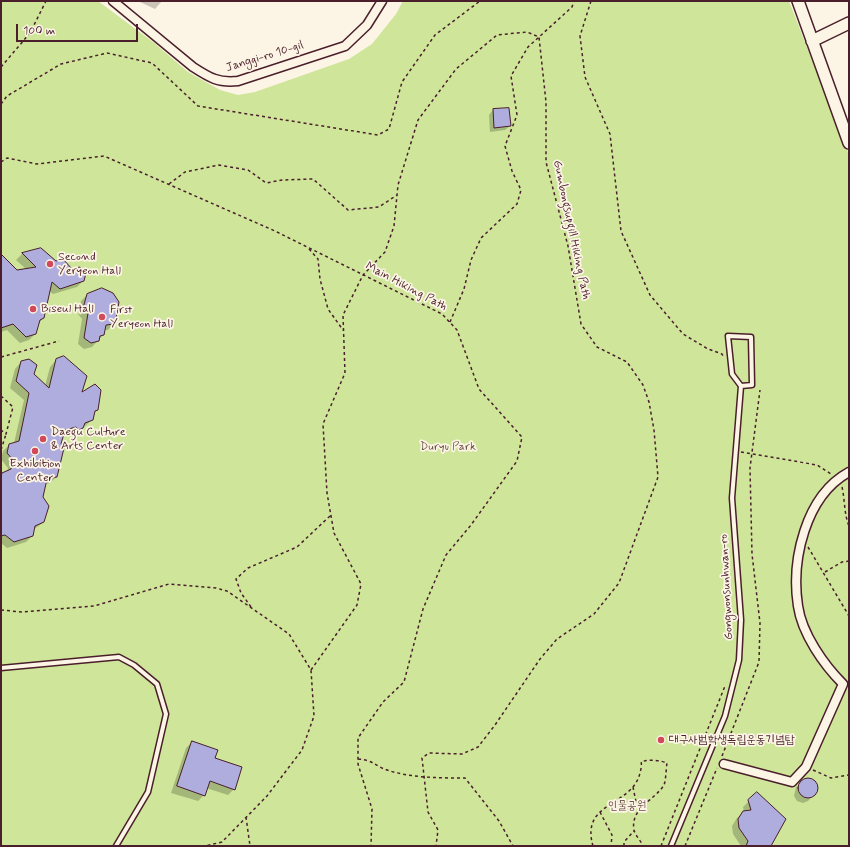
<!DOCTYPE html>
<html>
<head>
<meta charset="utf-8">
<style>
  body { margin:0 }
  #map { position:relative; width:850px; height:847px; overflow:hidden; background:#fcf5e5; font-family:Mynerve,sans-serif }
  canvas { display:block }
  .frame { position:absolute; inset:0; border:2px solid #4a1f2b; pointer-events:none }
  .scale { position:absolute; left:16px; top:24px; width:122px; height:18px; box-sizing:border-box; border:2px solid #4a1f2b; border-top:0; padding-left:5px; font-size:12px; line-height:14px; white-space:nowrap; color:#4a1f2b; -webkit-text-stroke:3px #fcf5e5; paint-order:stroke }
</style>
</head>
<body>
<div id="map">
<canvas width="850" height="847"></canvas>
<div class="frame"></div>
<div class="scale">100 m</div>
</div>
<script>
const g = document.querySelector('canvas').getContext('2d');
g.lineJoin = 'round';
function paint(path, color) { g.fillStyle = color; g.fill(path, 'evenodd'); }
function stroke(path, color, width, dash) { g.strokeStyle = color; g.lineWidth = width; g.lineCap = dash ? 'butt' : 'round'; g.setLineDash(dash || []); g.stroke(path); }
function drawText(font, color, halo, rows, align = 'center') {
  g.font = font + ' Mynerve,"Poor Story",sans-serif'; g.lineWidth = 3.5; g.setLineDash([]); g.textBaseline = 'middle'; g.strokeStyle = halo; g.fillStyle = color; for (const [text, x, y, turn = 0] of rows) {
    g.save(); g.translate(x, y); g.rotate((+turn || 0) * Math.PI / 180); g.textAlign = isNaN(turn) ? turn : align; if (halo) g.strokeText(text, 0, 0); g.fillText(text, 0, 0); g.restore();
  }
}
paint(new Path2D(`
  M1 1H98L153 42 188 72 220 90 238 95 255 92 349 59 372 44 396 14 403 1H789L849 155V846H1Z`), '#cee59a');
paint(new Path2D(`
  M138 1H162L155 9Z
  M493 110 510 126 505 130 490 132 489 115Z
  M41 249 55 262 83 281 77 287 53 294 49 291 43 318 38 324 35 334 29 340 20 343 7 330 1 332V255L17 271 26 269 16 260 22 254Z
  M87 295 114 323 108 330H104L103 335 92 347 84 349 78 344 82 319 78 314 81 301Z
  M56 360 81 394 98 409 94 413 92 420 76 434H63L56 477 50 483 45 484 41 497 44 522 33 530 32 536 26 542 7 548 1 543V475L7 472 8 468 1 459 3 451 9 445 14 443 24 400 10 388 15 369 21 362 45 386 50 367Z
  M192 742 214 759 234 789 228 795 206 788 204 795 198 801 171 793 186 748Z
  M807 779 815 782 817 791 808 801 803 803 797 801 794 796 796 787Z
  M757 793 770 846H741L733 834 732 826 737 818 744 812 743 807Z`), '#0003');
const building = new Path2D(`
  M509 108 511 126 494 128 493 109Z
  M41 248 56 261 63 259 72 269 80 267 86 273 84 281 60 289 52 282 44 318 40 320 36 334 26 337 13 324 1 328V254L17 270 36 267 22 253Z
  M102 288 113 293 119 302 115 324 106 325 104 335 100 336 99 341 91 343 84 338 88 313 83 308 87 294Z
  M64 356 87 376 82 392 95 384 101 390 98 410 95 411 93 420 85 423 83 428 79 430 76 427 65 430 61 444 64 448 57 477 47 479 43 497 49 506 44 522 35 526 33 536 14 542 5 535 1 536V476L2 473 11 469 14 461 7 453 9 444 19 441 29 393 16 381 21 361 29 359 37 365 34 374 49 388 56 359Z
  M192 741 218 750 215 758 242 767 235 790 210 781 205 796 177 786Z
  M798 788a10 10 0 1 1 20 0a10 10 0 1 1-20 0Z
  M757 792 786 819 771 846H746L748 841 739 828 738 819 743 811 751 810 748 800Z`);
paint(building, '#afadde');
stroke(building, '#4a1f2b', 1);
const lane = new Path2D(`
  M1 668 119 657 134 665 157 684 166 714 148 792 116 846
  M671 846 725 716 739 660 741 620 732 498 741 386 732 374 728 336 751 337 752 385 741 386`);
const street = new Path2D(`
  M113 1 193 67C210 78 218 83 238 81L345 46 367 25 382 1
  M724 764 792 782 806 767 843 684C824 665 802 634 798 606 791 561 805 496 849 472`);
const secondary = new Path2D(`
  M798 1 849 143
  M812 41 849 23`);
stroke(lane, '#4a1f2b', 7);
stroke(street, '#4a1f2b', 11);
stroke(secondary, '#4a1f2b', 14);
stroke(new Path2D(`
  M591 1 580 36 585 77 610 134 621 231 650 295 683 334 708 349 722 354 724 358
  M1 67 30 33 46 1
  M1 104 7 96 61 64 107 53 152 63 198 106 378 135 389 129 402 82 435 35 480 1
  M1 162 7 158 37 164 104 156 275 231 442 314 457 330 479 389 522 437 517 461 471 525 446 555 423 609 404 682 383 702 358 738V764L372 809 371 846
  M169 184 185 172 219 165 248 170 266 183 282 180 313 179 348 210 379 207 397 195
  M309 249 318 259 320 279 328 309 343 330
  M450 322 464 289 471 260 481 238 517 204 521 190 512 171 505 146 517 115 511 76 528 47 572 7 574 1
  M1 357 59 341
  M1 396 13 407 6 434 1 430
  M1 450 6 434
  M741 452 817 465 831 474
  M842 487C845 500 844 514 849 526
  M808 547 849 616
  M825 572 842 562 849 561
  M251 607 241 593 236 579 248 568 297 547 331 515
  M1 610 22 612 94 606 169 584 216 588 227 591 289 634 311 670 314 716 302 750 267 796 222 842 205 846
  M311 670 357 605 361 584 334 533 327 493 323 424 345 373 343 315 363 275 385 252 394 226 398 185 418 120 456 69 497 35 527 32 539 37 546 102V162L568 246 581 324 597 347 627 362 643 385 649 402 654 430 658 477 619 583 594 614 557 639 540 659 495 725 478 747 462 754 429 753 422 758 428 812 438 830 436 846
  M722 756 759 662 760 623 752 554 750 468 760 390
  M358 759C373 760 375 766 387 770 411 778 439 778 465 778L499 821 513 846
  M813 770 831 778 849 775
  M633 787 636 802 641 807
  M600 812 612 835 611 846
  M246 817 250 846
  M593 846C580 801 632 807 640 773 641 769 642 764 641 762 649 759 659 760 667 763 666 769 666 780 664 785 655 800 630 808 634 830 635 835 641 841 643 846
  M624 846V842L634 831
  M661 846 725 686
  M685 846 717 768`), '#4a1f2b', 1.5, [3, 3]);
stroke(lane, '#fcf5e5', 4);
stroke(street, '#fcf5e5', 8);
stroke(secondary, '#fcf5e5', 11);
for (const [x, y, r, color] of [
  [50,264,4,"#d1495b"],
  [33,309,4,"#d1495b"],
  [102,317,4,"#d1495b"],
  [43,439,4,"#d1495b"],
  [35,451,4,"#d1495b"],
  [661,740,4,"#d1495b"]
]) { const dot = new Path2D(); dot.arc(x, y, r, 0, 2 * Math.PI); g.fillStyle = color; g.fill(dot); stroke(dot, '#fcf5e5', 1.5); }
drawText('12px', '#4a1f2b', '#fcf5e5', [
  ["Janggi-ro 10-gil",265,57,-17],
  ["Gumbongsupgill Hiking Path",571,230,78],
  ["Main Hiking Path",406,287,28],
  ["Gongwonsunhwan-ro",727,587,-93]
]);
drawText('12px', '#4a1f2b', '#fcf5e5', [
  ["Second",58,257],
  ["Yeryeon Hall",58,271],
  ["Biseul Hall",41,309],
  ["First",110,310],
  ["Yeryeon Hall",110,324],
  ["Daegu Culture",51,432],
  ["& Arts Center",51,446],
  ["Exhibition",35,464,"center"],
  ["Center",35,478,"center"],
  ["대구사범학생독립운동기념탑",669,740]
], 'left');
drawText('12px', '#6b5047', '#fcf5e5', [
  ["Duryu Park",448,447],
  ["인물공원",627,806]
]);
</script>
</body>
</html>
